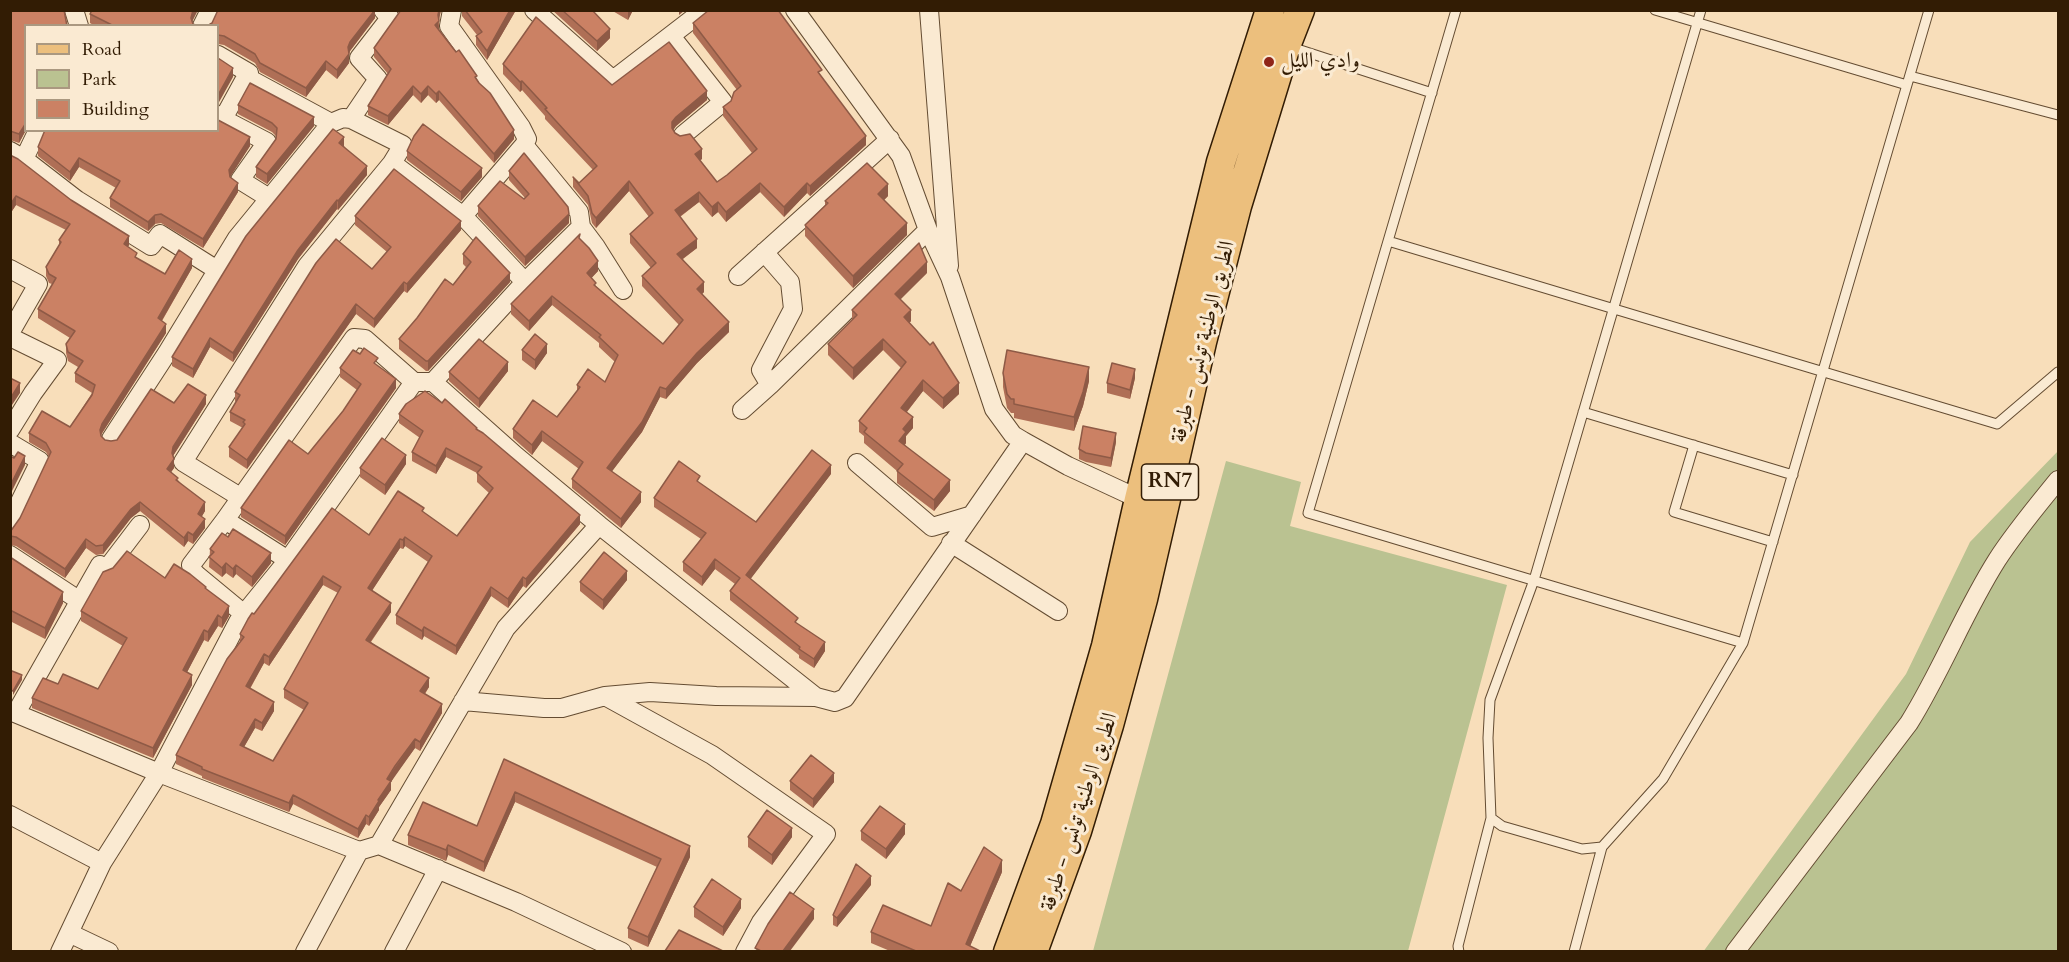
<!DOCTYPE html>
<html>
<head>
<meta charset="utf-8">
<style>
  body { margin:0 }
  #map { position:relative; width:2069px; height:962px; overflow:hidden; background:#f8deba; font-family:Cardo,serif }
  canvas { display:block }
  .frame { position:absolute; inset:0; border:12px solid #321c04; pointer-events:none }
  .legend { position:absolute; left:24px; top:24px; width:195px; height:108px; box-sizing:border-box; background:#faead2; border:2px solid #aa9880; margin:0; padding:8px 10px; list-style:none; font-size:18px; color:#321c04 }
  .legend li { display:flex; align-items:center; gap:12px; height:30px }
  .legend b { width:30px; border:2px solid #aa9880 }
</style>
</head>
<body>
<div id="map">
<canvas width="2069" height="962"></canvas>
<div class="frame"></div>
<ul class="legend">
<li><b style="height:8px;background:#ecbf7d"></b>Road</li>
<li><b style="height:16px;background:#bac291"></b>Park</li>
<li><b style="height:16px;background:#cb8164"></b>Building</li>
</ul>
</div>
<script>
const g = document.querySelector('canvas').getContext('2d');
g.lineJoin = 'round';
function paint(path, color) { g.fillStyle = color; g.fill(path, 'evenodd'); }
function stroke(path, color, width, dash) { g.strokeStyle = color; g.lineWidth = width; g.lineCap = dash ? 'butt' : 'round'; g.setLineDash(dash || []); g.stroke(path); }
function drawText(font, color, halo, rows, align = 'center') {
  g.font = font + ' Cardo,Amiri,serif'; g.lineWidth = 6; g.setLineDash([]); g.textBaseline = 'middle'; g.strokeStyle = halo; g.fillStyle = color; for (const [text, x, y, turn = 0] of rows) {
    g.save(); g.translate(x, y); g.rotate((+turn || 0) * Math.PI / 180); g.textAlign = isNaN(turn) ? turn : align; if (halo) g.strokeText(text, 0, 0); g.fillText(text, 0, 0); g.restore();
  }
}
paint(new Path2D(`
  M2058 451V951L1703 952 1906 674 1970 542Z
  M1226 461 1301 482 1290 526 1507 585 1408 951H1093Z`), '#bac291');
const lane = new Path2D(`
  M1456 10 1308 513 1743 643 1929 10
  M1655 10 1907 85
  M1701 10 1534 580 1490 700 1488 738 1491 818 1502 826 1582 849 1602 847 1663 779 1743 643
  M1288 46 1432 93
  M1910 76 2058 115
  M1388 241 1997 424 2058 372
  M1583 412 1793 475
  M1694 445 1674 512 1773 542
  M1459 952 1458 946 1491 818
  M1574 952 1602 847`);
const street = new Path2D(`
  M74 10 79 26
  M452 10 449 26 521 127 527 139 524 145 579 212 581 227
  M534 10 613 80 704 10
  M795 10 901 156 928 230 950 277 994 409 1013 435 1023 441 1068 466 1139 499
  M929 10 949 266
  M202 26 210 10
  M671 36 723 102 683 135
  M218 55 249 73 246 77 331 123
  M218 115 223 119 246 77
  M223 119 267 142 240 180 269 198
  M351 119 378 79 359 58 390 18 383 10
  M10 151 24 159 38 130
  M24 159 77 200 151 246 160 234 217 270
  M463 216 524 145
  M764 252 790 282 793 309 761 370 770 385
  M10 269 38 284 10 333
  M738 276 890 139
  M10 337 57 360 33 393 10 430
  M433 382 516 456 599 525
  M742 410 770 385 928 230
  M111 439 167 353 237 238 331 123 343 118 351 119 403 145 392 163 463 216 525 282
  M10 443 40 461 10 522
  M857 463 932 527 972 515
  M240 497 183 462 307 266 392 163
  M225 520 288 560 414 382H433L525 282 581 227 596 247 623 290
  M951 543 1058 611
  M10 555 80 601
  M244 614 288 560
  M605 696 712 755 826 834 761 922 745 952
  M463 701 544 708H562L605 696 650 692 716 696 816 697
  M10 711 159 773 359 851 379 845 516 902 622 952
  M16 713 100 565 105 571 140 525
  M10 815 102 863
  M379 845 506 628 599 525 816 697 835 702 845 698 1023 441
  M69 933 109 952
  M60 952 102 863 159 773 238 622 244 614 198 576 192 570 191 565 225 520 354 338 365 339 414 382
  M305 952 359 851
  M394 952 438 869
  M1735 952 1909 723C1942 670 1964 612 1997 560 2015 532 2037 506 2058 480`);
const primary = new Path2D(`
  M1008 952 1055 824 1106 646 1139 499 1221 162 1270 10
  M1033 952 1077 831 1109 725 1143 599 1202 342 1237 206 1286 46 1300 10`);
stroke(lane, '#644c32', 11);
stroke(street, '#644c32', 20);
stroke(primary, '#321c04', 31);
stroke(lane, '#faead2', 9);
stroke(street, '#faead2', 18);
stroke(primary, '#ecbf7d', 28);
paint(new Path2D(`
  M10 10 26 130 19 143 10 140Z
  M375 10V18L350 51 349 54V63L337 79 326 70 306 97 260 72 255 63 224 45 218 44V26Z
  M441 10 439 21V29L477 79 514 139 494 163 439 100 436 103 428 95 421 103 413 95 388 125 368 115V106L388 74 374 57V48L399 13 398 11Z
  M462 10H516L487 60 476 45V36L477 35 462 16Z
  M552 10H592L610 38 597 51Z
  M611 10H633L628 20Z
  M90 14 192 21 193 24 197 26H95L90 23Z
  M693 23 822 77 866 145 810 196 807 193 784 217 760 192 726 222 718 212 712 217 699 202 680 217 697 248 683 259 704 292 702 294 729 332 697 363 666 399 660 397 642 432 611 472 641 502 621 528 572 488V479L579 469 542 441 532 455 513 438V429L557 417 577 391V385L605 382 615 362 599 347V343L552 305 529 331 511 314V304L580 239 598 271 591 278 596 286 663 344 679 325 642 286V276L651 268 630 243V234L649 217 629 191 596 228 592 223 588 205 573 187V177L579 183 593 170 545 119V116L522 90 520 92 503 74V64L612 85 707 100 676 126 673 130 675 133 702 159 700 160 717 182 727 175 752 153 723 116V107L731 101 737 90 693 33Z
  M238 105 314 126 267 184 256 177V167L276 139 277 137 272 132 238 114Z
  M250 146 230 176 238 192 203 248 161 223 155 224 148 231 110 207V198L116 188 79 167 70 181 38 156V147Z
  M344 146 367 175 338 210 337 209 298 259 233 362 210 347 193 378 172 366V357Z
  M407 151 482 177 461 201 407 160Z
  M10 155 129 245 128 247 137 259 165 274 192 268 162 321 166 333 101 435 105 440 111 441 117 440 174 403 206 404 173 456 174 468 171 472 205 511 202 516 205 528 193 544 188 541 184 547 140 511 131 518 103 554 96 555 86 548 65 578 16 546 10 545V532L20 518 49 457 46 452 29 442V433L70 427 92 393 75 382V373L78 367 68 361 66 353V344L70 338 38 318V309L52 284 49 283 46 276V267L59 245V240L66 230 16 205 10 214Z
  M509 171 569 223 525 266 478 216V206L524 199 525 198 509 180Z
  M888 196 884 200 907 235 853 288 805 236V225L825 205V201Z
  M355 216 461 230 407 293 404 291 374 328 356 314 247 469 229 457V447L243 428 230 421V412L236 402 235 401V392L372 269 387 252 355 225Z
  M463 254 510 282 428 371H426L399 349V339L453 285 466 267 463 264Z
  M927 273 900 299 911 321 909 323 959 394 943 409 923 391 907 412 913 428 906 436V443L905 445 950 491 934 511 897 483V471L864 443V436L859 432V421L901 368 883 350 853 380 828 355V344L852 320V310Z
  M522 350 547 353 535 370 522 360Z
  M378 366 396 388 285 545 241 517V508L308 454 343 411 357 390 340 377V368Z
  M508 371 479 408 449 381V372Z
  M1003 373 1089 381 1083 406 1074 431 1014 418V413H1011L1007 408 1003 387Z
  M1135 378 1130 399 1107 393V383Z
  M399 414 477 430 580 524 526 588 523 586 508 608 491 596 456 655 424 636 422 640 396 624V615L428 562 405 546 403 549 400 548 372 590 391 612 371 642 429 687 425 694 442 713 420 751 415 748 395 775 391 782V790L379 807V810L369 826 366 824 358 838 293 804 289 812 202 778V776L176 764V755L240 642V634L254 614 369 535 424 513 457 536 489 493 477 482V473L446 457 436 474 412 461V452L420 438 399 423ZM323 585 338 593 284 689V698L304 710 273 761 244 747 255 728 262 731 274 711 250 689 264 663 269 666Z
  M1116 442 1111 467 1086 462 1079 459V449Z
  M406 464 385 495 360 477V468Z
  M831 474 750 579 825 651 814 668 799 658V655L730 600V591L735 584 715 569 702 586 683 571V562L701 539 654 507V498L700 483 756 522Z
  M228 537 271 563 252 587 236 574 233 578 226 573 222 577 209 567 210 549Z
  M10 557 63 603 45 639 10 621Z
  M165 578 206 589 229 616 222 628 218 626 208 642 204 640 187 672 192 685 153 758 32 708V698L58 684 98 689 123 646 81 621V611Z
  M627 580 603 610 580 591V582Z
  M504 759 690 857 648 947 628 938V928L657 867 515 802 484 872 448 855 446 861 408 845V835L477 826Z
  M790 781 834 782 813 808 790 790Z
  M861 831 905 834 886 859 861 840Z
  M748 837H792L772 865 748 847Z
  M1002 872 970 946 980 951H890L871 943V932L931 926 961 891Z
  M871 885 837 927 833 925V915Z
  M694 907 741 908 723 936 694 917Z`), '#af6f56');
paint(new Path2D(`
  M193 10H198L192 22 191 18Z
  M375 10V18L350 51 349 54V63L337 79V70L350 42Z
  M439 10H441L438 22 439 30 435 25Z
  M510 10H516L487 60V51Z
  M633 10 628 20V11Z
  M679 10H685L679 15Z
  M610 29V38L597 51V41Z
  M326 61V70L306 97V88Z
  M233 68V77L218 104V95Z
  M522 81V90L520 92V82Z
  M413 86V95L388 125V116Z
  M428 86V95L421 103V94Z
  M439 91V100L436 103V94Z
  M707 91V100L676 126 672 132V122L676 117Z
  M314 117V126L267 184V174Z
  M26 123V130L19 143V134Z
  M514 130V139L494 163V154Z
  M866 136V145L810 196V186Z
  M250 137V146L229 179V170Z
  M344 137V146L339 152V143Z
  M702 149V159L695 164V154Z
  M79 158V167L70 181V172Z
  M367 166V175L338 210V201Z
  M482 168V177L461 201V192Z
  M629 181V191L596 228V218Z
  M238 183V192L203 248V239Z
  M760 183V192L726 222V212Z
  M807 183V193L784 217V207Z
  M888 184V196L878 206V194Z
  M699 192V202L675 220V210Z
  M16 196V205L10 214V205Z
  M337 200V209L298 259 233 362V353L298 250Z
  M718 202V212L712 217V207Z
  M569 214V223L525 266V257Z
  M155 215V224L148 231V222Z
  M461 221V230L407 293V284Z
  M907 223V235L853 288V276Z
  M129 236V245L124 253V244Z
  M697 239V248L677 263V254Z
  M192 259V268L158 327V318Z
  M598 261V271L587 283V273Z
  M927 262V273L895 305V294Z
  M510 273V282L428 371V361Z
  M404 282V291L374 328V319Z
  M704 282V292L697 299V289Z
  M552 296V305L529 331V321Z
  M356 304V314L247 469V460Z
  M911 310V321L904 329V317Z
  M729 322V332L697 363 666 399V389L697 353Z
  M166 324V333L102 433 100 439V430L102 424Z
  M210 338V347L193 378V369Z
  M883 339V350L853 380V368Z
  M547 344V353L535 370V360Z
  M508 362V371L479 408V399Z
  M1089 367V381L1083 406 1074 431V417Z
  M1135 369V378L1130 399V390Z
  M396 379V388L285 545V536Z
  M923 380V391L901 419V408Z
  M20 383V393L10 408V399Z
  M959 383V394L943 409V398Z
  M660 387V397L642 432 607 478V468Z
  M206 395V404L173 456 172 461 174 459V468L167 478V469L173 447Z
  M913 417V428L906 436V443L899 452V441L903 429Z
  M542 431V441L532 455V445Z
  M1116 433V442L1111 467V458Z
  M446 448V457L436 474V466Z
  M406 455V464L385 495V485Z
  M25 456V465L10 495V486Z
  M831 465V474L746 585V575Z
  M950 480V491L934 511V500Z
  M641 492V502L621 528V519Z
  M140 502V511L131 518 103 554V545L131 509Z
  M205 502V511L198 523V514Z
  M580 515V524L526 588V579Z
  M205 519V528L193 544V535Z
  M188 532V541L184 547V538Z
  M405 537V546L403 549V540Z
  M86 539V548L65 578V569Z
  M400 539V548L368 597V588Z
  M271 553V563L252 587V577Z
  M715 559V569L702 586V577Z
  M226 563V573L222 577V568Z
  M236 565V574L233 578V569Z
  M627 571V580L603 610V600Z
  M323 576V585L269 666V657Z
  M523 577V586L508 608V599Z
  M491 587V596L456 655V646Z
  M63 592V603L45 639V628Z
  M391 603V612L366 648V640Z
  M229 606V616L222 628V618Z
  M218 615V626L208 642V632Z
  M424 627V636L422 640V631Z
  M204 630V640L183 680V670Z
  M825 642V651L814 668V659Z
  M264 654V663L246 695V686Z
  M22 675V680L13 695V691Z
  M192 675V685L153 758V748Z
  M429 678V687L420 700V691Z
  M274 702V711L262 731V723Z
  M442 704V713L420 751V742Z
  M255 719V728L240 754V745Z
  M415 739V748L391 782V790L379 807V810L369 826V817L378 800 387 779Z
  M834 773V782L813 808V799Z
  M515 792V802L484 872V862Z
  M293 795V804L289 812V803Z
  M366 815V824L358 838V829Z
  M905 824V834L886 859V849Z
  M792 828V837L772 865V855Z
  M448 845V855L446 861V850Z
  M690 846V857L648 947V937Z
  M1002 860V872L968 951 966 944Z
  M871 876V885L837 927V918Z
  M741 899V908L723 936V927Z
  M814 909V919L790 951H783Z`), '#8e5a46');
const building = new Path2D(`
  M10 10H64L67 26H26V123L19 134 10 131Z
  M92 10H193L191 18 193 24 197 26H114L90 14Z
  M218 10H375L350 42 348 47 349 54 337 70 326 61 306 88 260 63 255 54 224 36 218 35V26H207L212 23Z
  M439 10 438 15 439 21 435 25 456 52 459 50 477 76 475 77 479 83 490 93 514 130 494 154 439 91 436 94 428 86 421 94 413 86 388 116 368 106 391 69 374 48 401 10Z
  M465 10H510L487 51 476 36 482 32Z
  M562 10H592L610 29 597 41Z
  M709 10H778L822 70 818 72 866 136 810 186 807 183 784 207 760 183 726 212 718 202 712 207 699 192 675 210 697 239 677 254 704 282 697 289 729 322 697 353 666 389 660 387 642 422 607 468 641 492 621 519 572 479 583 462 542 431 532 445 513 429 533 400 557 417 580 387 577 385 588 369 605 382 618 355 599 337 601 335 552 296 529 321 511 304 580 234 579 238 589 248 598 261 587 273 596 283 594 285 663 344 683 320 642 276 656 263 630 234 653 213 629 181 596 218 592 213 588 196 573 177 579 183 597 166 545 109 547 108 522 81 520 82 503 64 536 17 612 85 669 42 707 91 676 117 672 122V128L675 133 680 136 690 134 702 149 695 154 717 182 727 175 757 149 723 107 731 101 734 92 741 86 693 23Z
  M218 58 233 68 218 95Z
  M250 83 314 117 267 174 256 167 276 139 277 128 272 123 238 105Z
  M218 120 250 137 229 170 230 177 238 183 203 239 161 214 155 215 148 222 110 198 120 181 79 158 70 172 38 147 45 130H218Z
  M423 124 482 168 461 192 407 151 414 136Z
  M333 129 344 137 339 143 367 166 338 201 337 200 298 250 233 353 210 338 193 369 172 357 246 236Z
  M524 153 568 207 569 214 525 257 478 206 500 181 524 199 529 194 509 171Z
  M10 155 18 159 71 200 129 236 124 244 137 253 135 257 165 274 179 250 192 259 158 318 166 324 102 424 100 430 101 436 105 440 111 441 117 440 151 389 174 403 188 384 206 395 173 447 172 453 174 459 167 469 178 478 176 480 205 502 198 514 205 519 193 535 188 532 184 538 140 502 131 509 103 545 96 546 86 539 65 569 16 537 10 536V532L20 518 51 452 46 443 29 433 42 411 70 427 92 395 95 385 75 373 83 361 68 352 66 344 75 331 38 309 56 278 49 274 46 267 61 242 59 240 70 224 16 196 10 205Z
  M867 163 888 184 878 194 907 223 853 276 805 225 828 203 825 201Z
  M394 169 461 221 407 284 404 282 374 319 356 304 247 460 229 447 245 424 243 422 245 420 230 412 240 395 235 392 316 263 336 239 372 269 391 247 355 216Z
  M476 237 510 273 428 361H426L399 339 417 318 445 279 453 285 471 262 463 254Z
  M919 243 927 262 895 294 911 310 904 317 930 345 933 342 959 383 943 398 923 380 901 408 913 417 903 429 906 432 899 441 950 480 934 500 897 471 903 464 864 432 867 428 859 421 906 362 883 339 853 368 828 344 857 315 852 310Z
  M535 334 547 344 535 360 522 350Z
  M479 339 508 362 479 399 449 372Z
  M364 348 378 358 374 363 396 379 285 536 241 508 289 440 308 454 343 411 361 384 340 368 353 350 360 354Z
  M1007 350 1089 367 1083 392 1074 417 1014 404V399H1011L1007 394 1003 373Z
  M1112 363 1135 369 1130 390 1107 383Z
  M10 378 20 383 10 399Z
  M425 391 442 403 445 399 477 428 476 429 483 433 580 515 526 579 523 577 508 599 491 587 456 646 424 627 422 631 396 615 432 556 405 537 403 540 400 539 368 588 391 603 366 640 429 678 420 691 442 704 420 742 415 739 395 766 387 779 391 781 378 800 379 801 369 817 366 815 358 829 293 795 289 803 202 769V767L176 755 227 659 244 637 240 634 248 619 252 613 254 614 332 508 369 535 398 491 424 508 422 511 457 536 493 488 477 473 482 467 446 448 436 466 412 452 423 431 399 414 406 404ZM323 576 341 587 284 689 308 703 273 761 240 745 255 719 262 723 274 702 246 686 264 654 269 657Z
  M1083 426 1116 433 1111 458 1086 453 1079 449Z
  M382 438 406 455 385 485 360 468Z
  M812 450 831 465 746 575 798 618 795 622 825 642 814 659 799 649 800 647 730 591 740 578 715 559 702 577 683 562 706 533 654 498 679 461 700 476 697 481 756 522Z
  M18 452 25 456 10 486V456L14 458Z
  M233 529 271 553 252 577 236 565 233 569 226 563 222 568 209 557 214 552 210 549 222 533 228 537Z
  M127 551 165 578 174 564 190 574 206 587 205 588 229 606 222 618 218 615 208 632 204 630 183 670 192 675 153 748 32 698 43 678 58 684 63 674 98 689 127 638 81 611 103 572 113 568Z
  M604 552 627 571 603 600 580 582Z
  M10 557 63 592 45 628 10 610Z
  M12 671 22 675 13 691 10 690V675Z
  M811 755 834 773 813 799 790 781Z
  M504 759 690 846 648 937 628 928 661 859 515 792 484 862 448 845 446 850 408 835 423 802 477 826Z
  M880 806 905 824 886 849 861 831Z
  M767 810 792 828 772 855 748 837Z
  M984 847 1002 860 966 944 980 951H916L871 932 883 905 931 926 948 883 961 891Z
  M856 864 871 876 837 918 833 915Z
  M712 879 741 899 723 927 694 907Z
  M790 892 814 909 783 951H761L755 948 768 924Z
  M679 930 723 951H665Z`);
paint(building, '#cb8164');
stroke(building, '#8e5a46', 1.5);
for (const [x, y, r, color] of [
  [1269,62,6,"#8f2418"]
]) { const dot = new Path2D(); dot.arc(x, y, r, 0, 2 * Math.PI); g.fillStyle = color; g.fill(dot); stroke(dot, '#faead2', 2); }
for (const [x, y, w] of [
  [1170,482,57]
]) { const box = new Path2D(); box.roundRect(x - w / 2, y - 18, w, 36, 4.5); g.fillStyle = '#faead2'; g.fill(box); stroke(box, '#321c04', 1.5); }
drawText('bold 21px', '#321c04', null, [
  ["RN7",1170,482]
]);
drawText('22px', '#321c04', '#faead2', [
  ["وادي الليل",1281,62]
], 'left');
drawText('22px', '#321c04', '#faead2', [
  ["الطريق الوطنية تونس - طبرقة",1204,342,-76],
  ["الطريق الوطنية تونس - طبرقة",1080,812,-72]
]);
</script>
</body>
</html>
